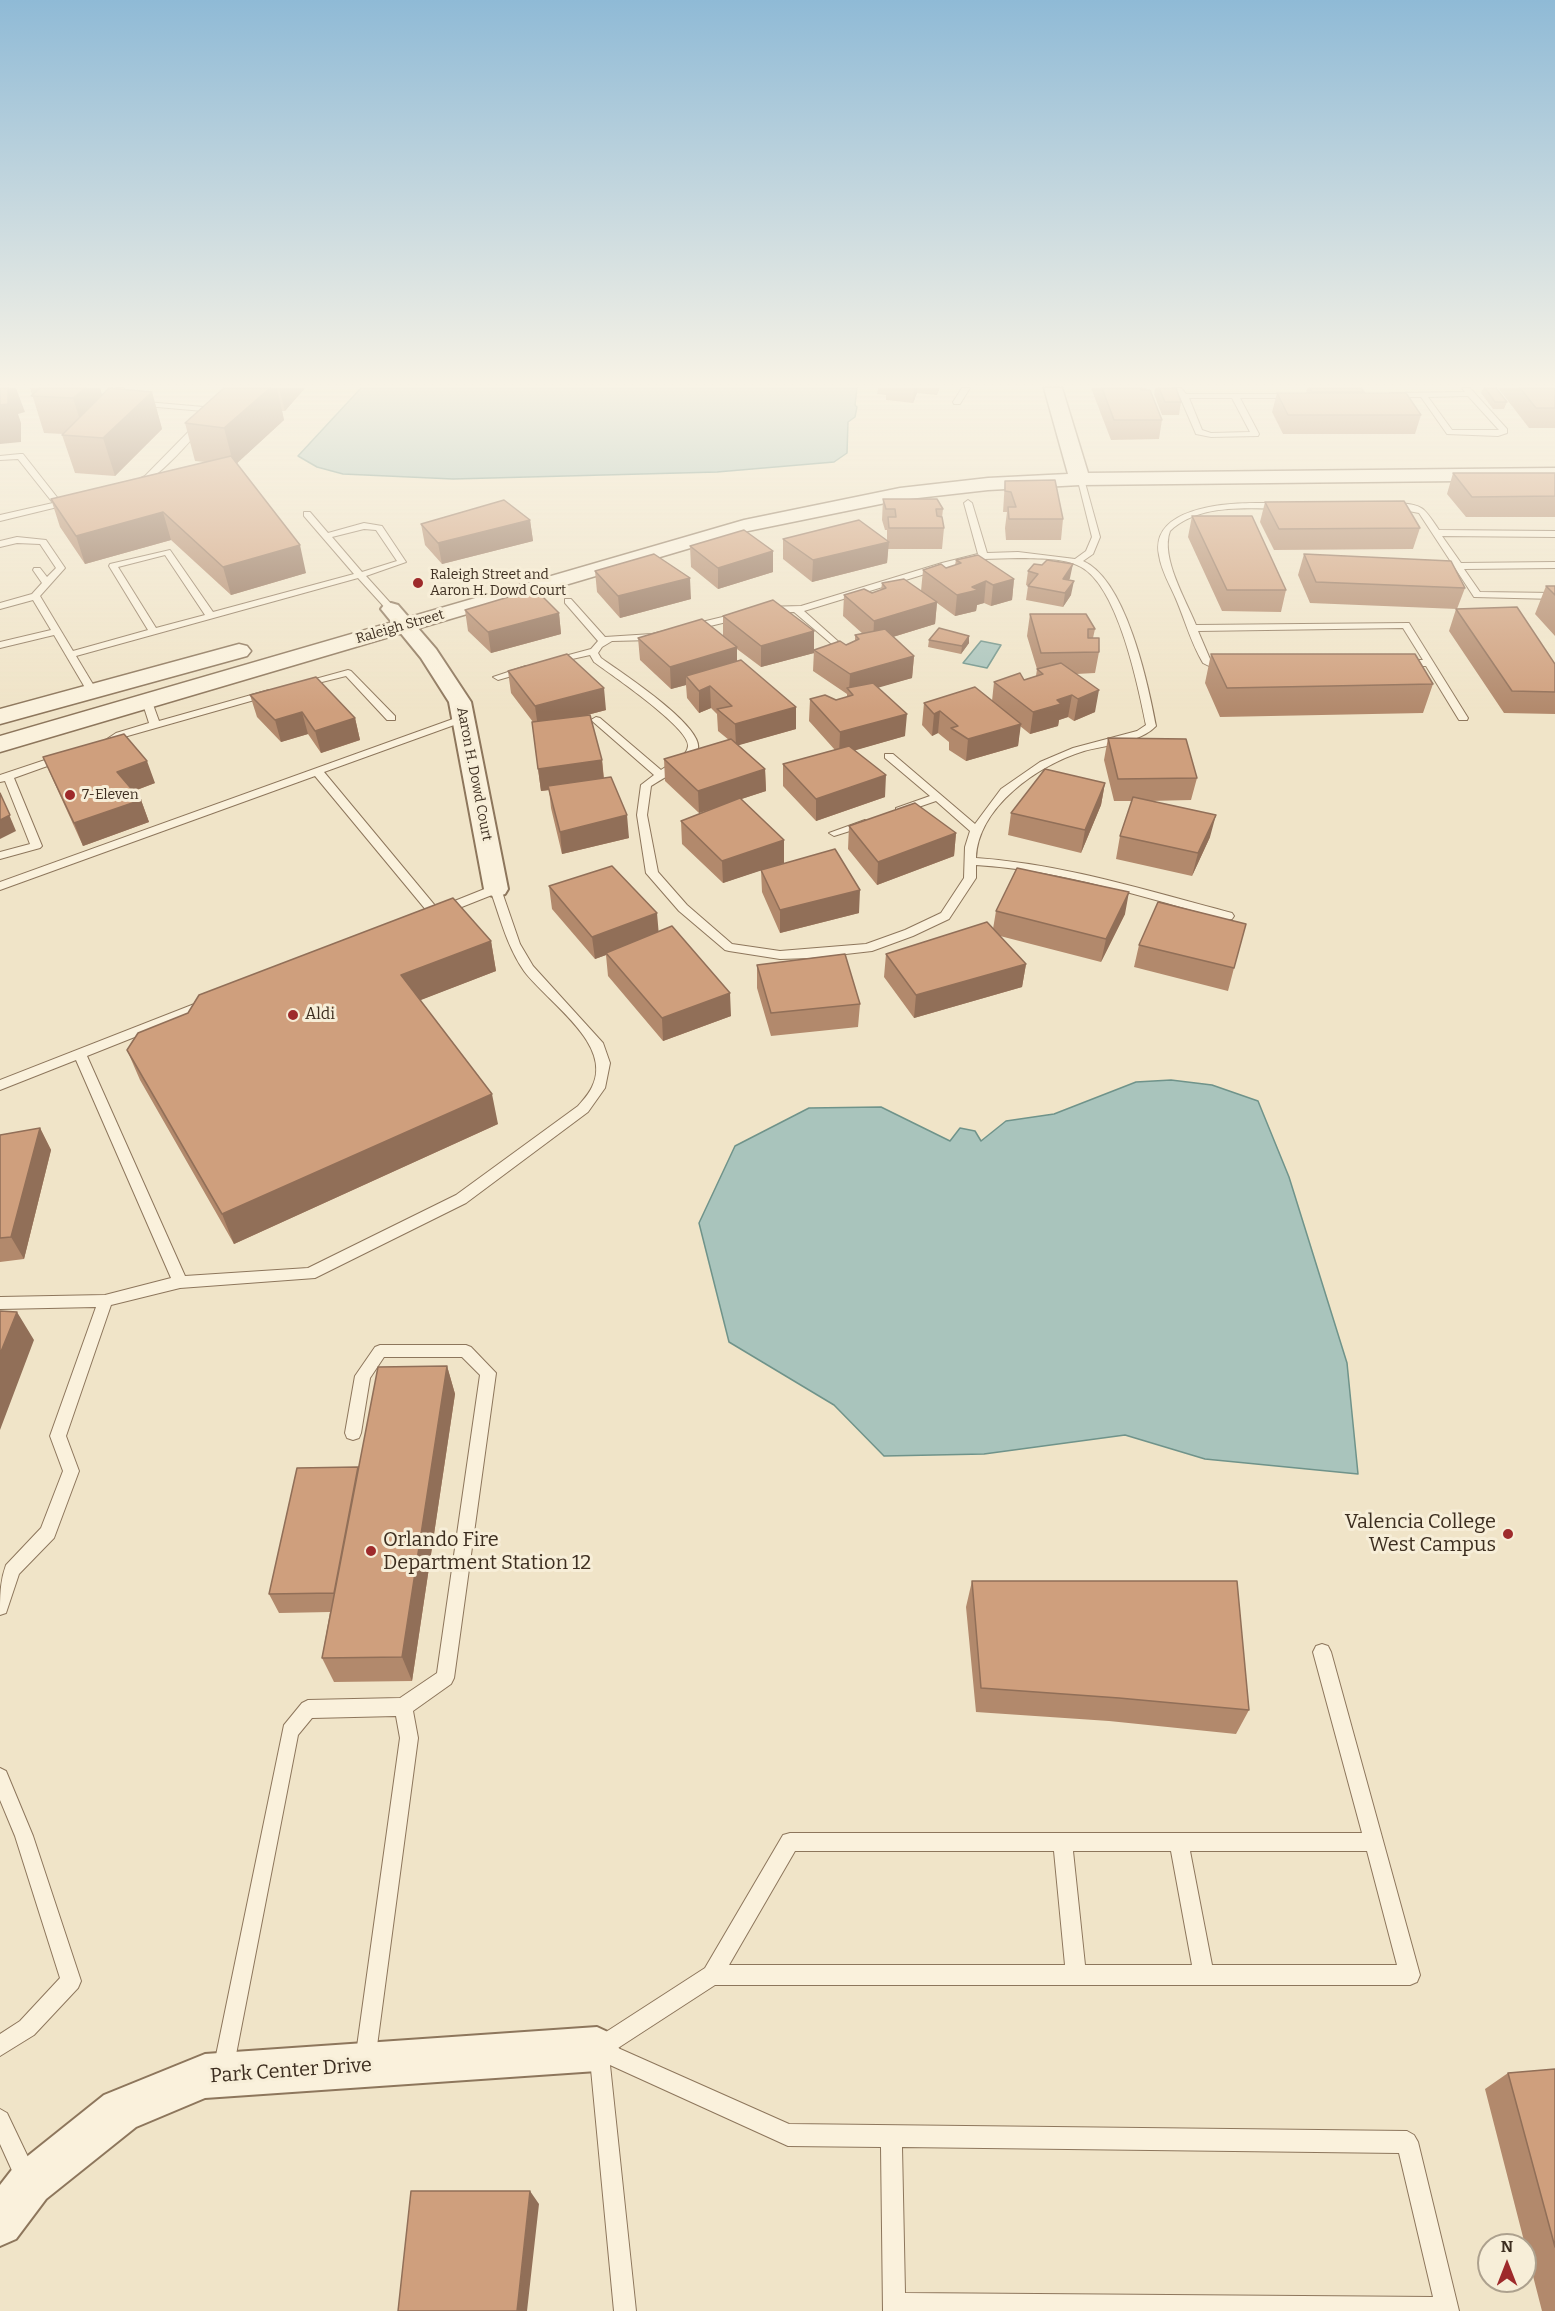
<!DOCTYPE html>
<html>
<head>
<meta charset="utf-8">
<style>
  body { margin:0 }
  #map { position:relative; width:1555px; height:2311px; overflow:hidden; background:#f0e4c8; font-family:Bitter,serif }
  canvas { display:block }
  .north { position:absolute; left:1477px; top:2233px; width:60px; height:60px; box-sizing:border-box; background:#f7eed8; border:2px solid #ada18e; border-radius:50%; rotate:0deg; font-size:16px; font-weight:700; line-height:24px; text-align:center; color:#3d2e20 }
  .north::after { content:''; display:block; margin:auto; width:21px; height:27px; background:#9e2a2b; clip-path:polygon(50% 0,100% 100%,50% 72%,0 100%) }
</style>
</head>
<body>
<div id="map">
<canvas width="1555" height="2311"></canvas>
<div class="north">N</div>
</div>
<script>
const g = document.querySelector('canvas').getContext('2d');
g.lineJoin = 'round';
function paint(path, color) { g.fillStyle = color; g.fill(path, 'evenodd'); }
function stroke(path, color, width, dash) { g.strokeStyle = color; g.lineWidth = width; g.lineCap = dash ? 'butt' : 'round'; g.setLineDash(dash || []); g.stroke(path); }
function drawText(font, color, halo, rows, align = 'center') {
  g.font = font + ' Bitter,serif'; g.lineWidth = 6; g.setLineDash([]); g.textBaseline = 'middle'; g.strokeStyle = halo; g.fillStyle = color; for (const [text, x, y, turn = 0] of rows) {
    g.save(); g.translate(x, y); g.rotate((+turn || 0) * Math.PI / 180); g.textAlign = isNaN(turn) ? turn : align; if (halo) g.strokeText(text, 0, 0); g.fillText(text, 0, 0); g.restore();
  }
}
const water = new Path2D(`
  M361 388H857L855 405 857 407 855 417 848 422 847 453 834 462 717 472 453 479 343 474 317 467 298 456Z
  M981 641 1001 645 987 668 963 663Z
  M1171 1080 1212 1085 1258 1101 1289 1177 1347 1363 1358 1474 1205 1459 1125 1435 984 1454 884 1456 834 1405 729 1342 699 1223 735 1146 809 1108 881 1107 950 1141 960 1128 975 1131 981 1141 1006 1121 1054 1114 1136 1082Z`);
paint(water, '#a9c4bc');
stroke(water, '#6f938a', 1.5);
const service = new Path2D(`
  M116 388H124L120 398 124 400 215 408 219 410 215 412 122 404 112 399Z
  M962 388H970L960 404H954L953 402Z
  M1173 388H1181L1186 394H1294L1298 396 1294 398H1240L1259 434 1258 436 1211 437 1196 434 1180 397ZM1189 398H1232L1250 432 1211 433 1202 430Z
  M1462 388H1470L1507 429V433L1498 436 1447 434 1421 397H1392L1388 395 1392 393 1465 392ZM1468 396 1499 430H1452L1428 397Z
  M198 422 205 424C192 439 152 487 133 486V482L145 476Z
  M20 454H23L60 501 71 498 75 501 74 503 0 521V515L53 503 18 459 0 460V456Z
  M1077 477 1084 479 1100 537 1093 554 1083 561C1126 580 1148 683 1156 726 1140 743 1106 745 1084 751 1038 765 978 807 976 858 1064 864 1148 891 1232 913L1234 916 1232 919 1228 920C1145 898 1063 870 976 865V878L949 919 913 936 872 951 811 958 780 959 729 951 725 950 679 911 646 873 637 815 641 785 654 775 591 720 596 717 600 718 661 770C670 764 687 757 688 746 690 728 610 674 594 662L590 655 550 664V660L591 649 598 641 565 603V599H571L605 637 652 634 764 607 801 606 942 563 978 554 964 503 968 500 972 503 987 553 1018 552 1075 559 1086 551 1092 537ZM1018 558C1038 559 1063 557 1081 567 1118 587 1138 685 1146 725L1137 731 1073 748 1040 762 1001 789 975 824 893 754H885V758L930 796 896 808V812H904L936 801 970 831 965 847 964 878 941 913 905 930 866 944 780 951 732 944 687 905 658 872 647 815 651 786C663 778 694 763 698 749 704 726 619 671 601 658L598 653 602 647 612 641 652 640 764 613 794 612 847 657 852 654 850 652 804 611 948 567 983 559Z
  M1391 502C1423 506 1421 503 1439 530L1555 531V537L1442 536 1461 563 1555 562V568L1464 569 1480 592 1555 593V599L1474 597 1419 513 1388 507V503Z
  M1256 503H1282L1286 506 1282 509C1246 508 1198 504 1170 531 1160 557 1186 600 1196 625L1409 623 1468 718 1467 720H1459L1426 666H1403L1398 663 1403 660H1423L1403 628 1198 631 1210 659 1230 665C1222 671 1211 668 1203 663 1191 643 1185 620 1176 599 1170 585 1161 570 1159 555 1150 508 1224 503 1256 503Z
  M304 512H310L328 533 364 523 382 526 406 562 366 576 394 607V611H388L358 578 76 656 97 691 92 694 87 691 54 635 0 648V642L51 630 33 600 0 609V603L32 594 42 583 33 570 34 568H40L47 577 56 568 40 544 17 543 0 547V541L17 537 46 540 65 568 40 596 73 651 148 630 109 566 110 564 170 550 213 612 354 574 304 516ZM364 529 376 530 397 561 362 572 332 537ZM165 555 205 615 156 628 118 567Z
  M526 666 529 667V671L498 680 493 677Z
  M348 670 351 671 395 716V720H387L346 676 302 687 297 684Z
  M269 690 274 693 272 695 124 737 109 744 104 741 116 733 149 723 142 701 143 699H151L159 721Z
  M464 715 468 716V720L324 772 437 908 492 886H500L520 944 533 966 603 1043 610 1063 605 1088 588 1112 466 1203 315 1278 180 1288 111 1305 66 1436 79 1471 54 1538 19 1574 6 1613 0 1615C0 1597 0 1581 6 1565L41 1528 63 1471 50 1436 96 1307 0 1309V1297L105 1295 171 1278 76 1060 0 1090V1080L202 1001H210L212 1004 210 1007 87 1056 185 1276 308 1268 456 1195 578 1106C583 1100 589 1094 592 1087 614 1044 547 1002 524 971 508 948 501 921 492 895L439 916H431L315 776 0 890V882Z
  M63 754 67 755V759L14 778 42 846 40 848 0 859V852L30 844 5 781 0 782V775Z
  M865 820 870 823 869 825 834 836 829 833Z
  M380 1345H466L471 1347 496 1373 454 1678 451 1684 413 1711 418 1738 375 2061 372 2068 365 2071 358 2068 355 2061 400 1738 396 1716 312 1718 298 1735 233 2070 230 2077 223 2080 216 2077 213 2070 284 1725 302 1703 308 1700 400 1698 437 1673 480 1375 462 1357H384L370 1378 361 1433 359 1438 353 1440 347 1438 345 1433 355 1376 375 1347Z
  M1322 1644 1328 1646 1331 1652 1420 1975 1417 1982 1410 1985H715L618 2048 789 2124 1407 2131 1414 2135 1418 2142 1459 2311H883L881 2147 788 2146 610 2065 636 2311H614L589 2048 592 2041 705 1968 783 1835 790 1833H1362L1313 1652 1316 1646ZM795 1851H1054L1065 1965H729ZM1073 1851H1171L1192 1965H1085ZM1190 1851H1367L1397 1965H1212ZM902 2147 1399 2153 1433 2297 905 2293Z
  M0 1768 6 1771 33 1836 81 1981 78 1988 34 2035 0 2056V2034L20 2021 60 1978 15 1836 0 1800Z
  M0 2109 7 2113 38 2178 35 2186 27 2189 19 2186 0 2144Z`);
const minor = new Path2D(`
  M391 603 398 605 436 649 471 702 508 889 505 894 496 897 487 894 484 889 449 702 421 658 381 609 384 605Z
  M597 2027 612 2034 619 2049 612 2064 597 2071 205 2098 136 2127 46 2199 16 2239 0 2246V2185L14 2167 104 2095 205 2054Z`);
const tertiary = new Path2D(`
  M1044 388H1062L1088 473 1555 468V480L1080 485 988 490 900 500 748 531 0 752V736L744 520 900 488 988 478 1068 474Z
  M239 644 247 646 251 651 247 656 0 724V709Z`);
stroke(service, '#8d765c', 2);
stroke(minor, '#8d765c', 4);
stroke(tertiary, '#8d765c', 3);
paint(service, '#faf1dc');
paint(minor, '#faf1dc');
paint(tertiary, '#faf1dc');
paint(new Path2D(`
  M30 388H100L102 395 152 392 162 429 115 476 75 473 62 435 63 434 44 433Z
  M224 388H305L285 411H282L284 420 237 463 306 573 231 595 171 540 85 564 60 527 51 499 205 462 195 461 185 423Z
  M878 388H940L937 395 917 393 913 403 886 400V395L877 394Z
  M1091 388H1147L1146 390 1162 420 1159 439 1111 440Z
  M1155 388H1176L1181 402 1179 415H1162L1154 394Z
  M1307 388H1361L1364 393 1421 415 1415 434H1283L1272 412 1277 393H1306Z
  M1483 388H1496L1507 402 1504 409H1493L1481 393Z
  M1498 388H1555V428H1529Z
  M1453 473H1555V517H1466L1447 494Z
  M1005 481 1063 519 1061 540H1006L1005 528 1007 512H1003Z
  M883 499 943 509 942 518 944 528 942 549H888L887 563 812 582 783 559V539L887 541V530H885L882 520Z
  M1265 502 1420 528 1413 549 1274 550 1260 522Z
  M1192 516 1286 590 1281 612 1222 611 1188 537Z
  M530 520 533 541 442 564 425 545 421 524Z
  M690 546 773 551V572L718 589 691 567Z
  M1304 554 1465 588 1457 609 1310 603 1298 575Z
  M956 560 1014 579 1012 600 991 606 984 603 977 605 976 611 955 616 937 603 935 624 893 637 914 656 912 678 878 687 905 736 855 750 885 797 816 821 783 786V764L835 750 809 721 810 699 836 700 847 697V694L813 671 814 650 846 645 855 641V635L863 634 843 616 844 595 872 593 881 590 882 583 921 591 923 570 946 568 955 565Z
  M595 571 691 599 620 618 597 592Z
  M1028 571 1070 578 1069 580 1071 595 1063 607 1026 600 1028 586 1026 585Z
  M1546 586H1555V636L1535 614Z
  M1456 609 1555 664V714L1504 713 1449 631Z
  M465 610 559 613 561 634 491 653 468 631Z
  M1030 614 1095 629 1093 638 1099 652 1095 673 1076 674 1095 712 1074 721 1068 717 1059 720 1058 726 1030 734 1020 726 1018 746 966 761 949 750V742L938 733 932 736 922 725 924 703 992 701 994 682 1024 680 1036 676 1037 669 1027 636Z
  M723 616 814 631V653L761 667 737 649V661L796 707V729L738 745 765 769 766 791 741 799 784 863 769 868 859 913 780 933 762 892 761 870 723 883 682 844 681 821 714 808 699 813 665 781 664 759 729 740 718 731 717 714 711 708 699 713 687 698 686 685 671 689 640 660 638 638 723 636Z
  M969 636V643L961 654 928 647 929 640Z
  M1211 654 1433 684 1423 713 1220 717 1205 683Z
  M508 671 606 710 580 717 602 760 604 778 629 838 562 854 551 808 549 790 541 791 532 722H533L511 693Z
  M250 695 355 718 360 740 321 753 308 734 281 742 257 717Z
  M1108 738 1197 778 1191 800 1149 801 1210 837 1192 876 1116 859 1120 836 1132 801H1114L1104 760Z
  M43 757 155 783 134 791 141 800 149 822 83 846 53 780Z
  M1105 783 1101 805 1081 853 1008 835 1011 813Z
  M849 826 956 833 954 856 877 885 848 849Z
  M549 886 658 931 731 1016 663 1041 608 976 606 955 595 959 552 909Z
  M996 911 1125 914 1101 962 1000 936 1026 964 1022 987 914 1018 884 977 886 954 993 929Z
  M491 941 496 971 420 1000 498 1124 234 1244 140 1080 127 1050Z
  M1139 945 1234 968 1228 991 1134 967Z
  M757 965 860 1004 858 1027 771 1036 757 988Z
  M40 1128 51 1150 24 1259 0 1262V1135Z
  M447 1366 455 1394 412 1681 334 1682 322 1658 330 1612 279 1613 269 1594 358 1467Z
  M972 1581 1249 1710 1236 1734 1109 1721 976 1712 966 1607Z
  M1555 2069V2311H1542L1485 2089 1508 2073Z`), '#b2896c');
paint(new Path2D(`
  M0 388H16L25 412 18 414 21 423V442L0 444Z
  M67 388H100L108 416 85 436 73 398Z
  M270 388H277L284 420 234 466 224 428Z
  M279 388H305L285 411Z
  M914 388H917V393L913 403Z
  M152 392 162 429 115 476 103 438Z
  M163 512 171 540 85 564 76 536Z
  M530 520 533 541 442 564 438 543Z
  M889 542 887 563 812 582 813 560Z
  M300 545 306 573 231 595 223 567Z
  M773 551V572L718 589V568Z
  M1073 564 1070 578 1061 593 1063 579Z
  M690 578 691 599 620 618 618 596Z
  M1014 579 1012 600 991 606 993 585Z
  M986 581 984 603 977 605 976 611 955 616 957 595 972 587Z
  M1074 581 1071 595 1063 607 1065 593Z
  M937 602 935 624 873 643 874 621Z
  M559 613 561 634 491 653 488 632Z
  M814 631V653L761 667V646Z
  M969 636V643L961 654 962 646Z
  M737 647V669L686 676V685L671 689 670 667Z
  M914 656 912 678 853 695 849 691 850 674Z
  M710 686 711 708 699 713V691Z
  M604 688 606 710 538 728 535 706Z
  M1099 690 1095 712 1074 721 1078 699Z
  M1072 695 1068 717 1059 720 1058 726 1030 734 1033 712 1057 700Z
  M796 707V729L736 746 735 724Z
  M940 711 938 733 932 736 934 714Z
  M302 712 308 734 281 742 275 720Z
  M907 714 905 736 839 755 840 732Z
  M355 718 360 740 321 753 315 731Z
  M1021 724 1018 746 966 761 968 739Z
  M602 760 604 783 548 786 549 790 541 791 538 769Z
  M147 761 155 783 126 794 117 772Z
  M765 769 766 791 699 813 698 791Z
  M886 775 885 797 816 821V799Z
  M1105 783 1101 805 1081 853 1085 830Z
  M0 793 16 831 0 839Z
  M141 800 149 822 83 846 74 823Z
  M627 815 629 838 562 854 560 832Z
  M1216 815 1210 837 1192 876 1198 853Z
  M956 833 954 856 877 885 878 862Z
  M784 840V863L723 883 722 861Z
  M860 890 859 913 780 933V910Z
  M1129 892 1125 914 1101 962 1106 939Z
  M657 913 659 936 606 953V955L595 959 592 937Z
  M491 941 496 971 408 1005 401 975Z
  M1026 964 1022 987 914 1018 916 995Z
  M730 993 731 1016 663 1041 662 1018Z
  M492 1094 498 1124 234 1244 222 1214Z
  M40 1128 51 1150 24 1259 11 1237Z
  M17 1312 34 1340 0 1430V1354Z
  M447 1366 455 1394 412 1681 402 1657Z
  M530 2191 539 2204 527 2311H517Z`), '#916f58');
const building = new Path2D(`
  M0 388H8V404L0 405Z
  M40 388H85L73 398 31 396Z
  M109 388 152 392 103 438 62 435Z
  M224 388H270L224 428 185 423Z
  M1102 388H1141V390H1150L1162 420H1114Z
  M1159 388H1176L1181 402H1165Z
  M1310 388H1361L1364 392H1312Z
  M1485 388H1496L1507 402H1495Z
  M1520 388H1555V408H1536Z
  M1277 393H1406L1421 415H1288Z
  M231 456 300 545 223 567 163 512 76 536 51 499Z
  M1453 473H1555V496L1472 497Z
  M1055 480 1063 519H1009L1008 507H1016L1011 492 1005 491V481Z
  M883 499H937L943 509H936L937 516 942 517 944 528H889L888 517H896L895 509H886Z
  M504 500 530 520 438 543 421 524Z
  M1404 501 1420 528 1279 529 1265 502Z
  M1192 516H1252L1286 590H1227Z
  M859 520 889 542 813 560 783 539Z
  M744 530 773 551 718 568 690 546Z
  M654 554 690 578 618 596 595 571Z
  M1304 554 1451 561 1465 588 1316 582Z
  M978 555 1014 579 993 585 986 581 972 587 978 590 957 595 923 570 941 564 946 568 961 563 956 560Z
  M1047 560 1073 564 1063 579 1074 581 1065 593 1028 586 1038 574 1028 571 1034 564 1042 565Z
  M904 579 937 602 874 621 844 595 864 589 872 593 886 588 882 583Z
  M1546 586H1555V595Z
  M535 589 559 613 488 632 465 610Z
  M773 600 814 631 761 646 723 616Z
  M1517 607 1555 664V692L1512 691 1456 609Z
  M1030 614H1086L1095 629H1088V638H1099V652L1041 653Z
  M702 619 737 647 670 667 638 638Z
  M939 628 969 636 962 646 929 640Z
  M885 629 914 656 850 674 814 650 840 641 846 645 859 639 855 635Z
  M567 654 604 688 535 706 508 671Z
  M1211 654H1415L1433 684 1227 688Z
  M741 660 796 707 735 724 717 709 732 706 710 686 699 691 686 676Z
  M1061 663 1099 690 1078 699 1072 695 1057 700 1061 704 1033 712 994 682 1020 673 1024 680 1043 674 1037 669Z
  M316 677 355 718 315 731 302 712 275 720 250 695Z
  M873 683 907 714 840 732 810 699 825 695 836 700 853 695 847 688Z
  M975 687 1021 724 968 739 951 728 958 726 940 711 934 714 924 703Z
  M590 715 602 760 538 769 532 722Z
  M124 734 147 761 117 772 141 800 74 823 43 757Z
  M1108 738 1186 739 1197 778 1118 779Z
  M731 739 765 769 698 791 664 759Z
  M849 746 886 775 816 799 783 764Z
  M1045 769 1105 783 1085 830 1011 813Z
  M611 777 627 815 560 832 548 786Z
  M0 793 10 815 0 820Z
  M1133 797 1216 815 1198 853 1120 836Z
  M740 798 784 840 722 861 681 821Z
  M915 803 956 833 878 862 849 826Z
  M835 849 860 890 780 910 761 870Z
  M612 866 657 913 592 937 549 886Z
  M1017 868 1129 892 1106 939 996 911Z
  M453 898 491 941 401 975 492 1094 222 1214 127 1050 138 1033 188 1013 199 995Z
  M1158 902 1246 924 1234 968 1139 945Z
  M987 922 1026 964 916 995 886 954Z
  M672 926 730 993 662 1018 606 953Z
  M845 954 860 1004 771 1013 757 965Z
  M40 1128 11 1237 0 1238V1135Z
  M0 1311 17 1312 0 1354Z
  M447 1366 402 1657 322 1658 378 1367Z
  M358 1467 334 1593 269 1594 297 1468Z
  M972 1581H1237L1249 1710 1119 1698 981 1688Z
  M1555 2069V2247L1508 2073Z
  M411 2191H530L517 2311H398Z`);
paint(building, '#cf9f7d');
stroke(building, '#916f58', 1.5);
const sky = g.createLinearGradient(0, 0, 0, 712);
sky.addColorStop(0, '#8fbad6');
sky.addColorStop(0.54, '#f8f3e6');
sky.addColorStop(1, '#f8f3e600');
g.fillStyle = sky;
g.fillRect(0, 0, 1555, 712);
for (const [x, y, r, color] of [
  [418,583,6,"#9e2a2b"],
  [70,795,6,"#9e2a2b"],
  [293,1015,6,"#9e2a2b"],
  [1508,1534,6,"#9e2a2b"],
  [371,1551,6,"#9e2a2b"]
]) { const dot = new Path2D(); dot.arc(x, y, r, 0, 2 * Math.PI); g.fillStyle = color; g.fill(dot); stroke(dot, '#f7eed8', 2); }
drawText('14px', '#3d2e20', '#f7eed8', [
  ["Raleigh Street and",430,575],
  ["Aaron H. Dowd Court",430,591],
  ["7-Eleven",82,795]
], 'left');
drawText('14px', '#3d2e20', '#f7eed8', [
  ["Raleigh Street",400,627,-16],
  ["Aaron H. Dowd Court",474,774,79]
]);
drawText('16px', '#3d2e20', '#f7eed8', [
  ["Aldi",305,1015]
], 'left');
drawText('20px', '#3d2e20', '#f7eed8', [
  ["Valencia College",1496,1522],
  ["West Campus",1496,1545],
  ["Orlando Fire",383,1540,"left"],
  ["Department Station 12",383,1563,"left"]
], 'right');
drawText('20px', '#3d2e20', '#f7eed8', [
  ["Park Center Drive",291,2071,-4]
]);
</script>
</body>
</html>
